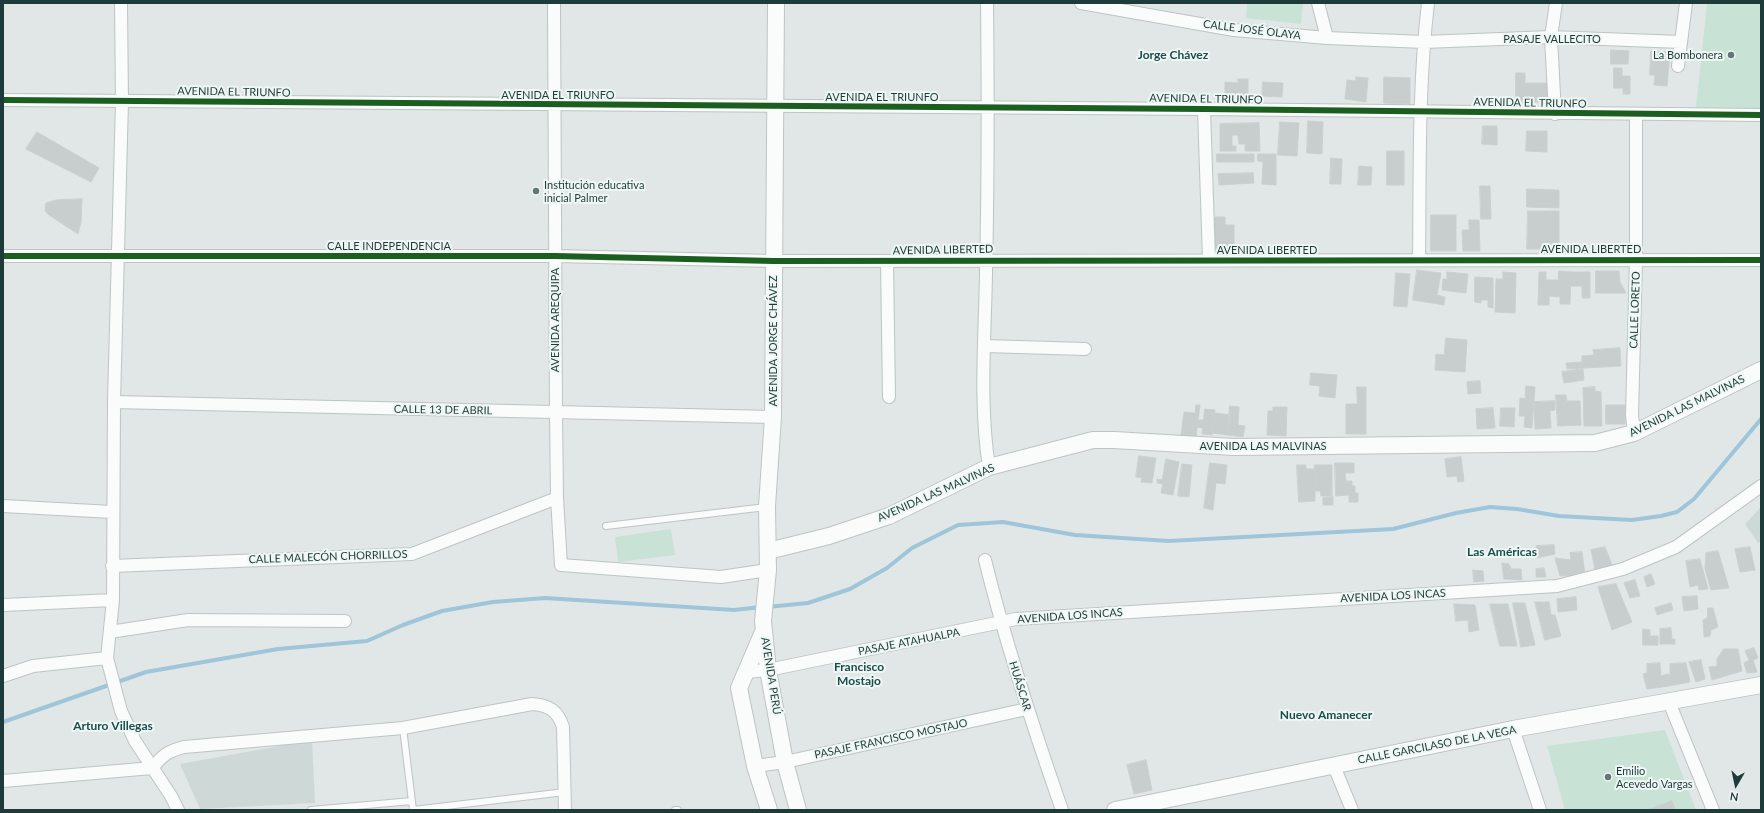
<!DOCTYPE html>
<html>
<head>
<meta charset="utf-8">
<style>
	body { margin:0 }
	#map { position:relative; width:1764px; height:813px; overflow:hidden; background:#e1e7e6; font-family:Lato,sans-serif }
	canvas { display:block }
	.frame { position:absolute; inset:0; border:4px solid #1e3b39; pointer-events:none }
	.north { position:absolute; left:1716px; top:765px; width:40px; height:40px; -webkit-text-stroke:3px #eef7f4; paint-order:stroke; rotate:189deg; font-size:11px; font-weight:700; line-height:16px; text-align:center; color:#1e3b39 }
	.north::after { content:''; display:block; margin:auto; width:14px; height:18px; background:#1e3b39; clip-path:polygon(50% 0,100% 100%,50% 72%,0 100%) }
</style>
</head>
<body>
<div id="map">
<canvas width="1764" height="813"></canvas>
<div class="frame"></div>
<div class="north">N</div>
</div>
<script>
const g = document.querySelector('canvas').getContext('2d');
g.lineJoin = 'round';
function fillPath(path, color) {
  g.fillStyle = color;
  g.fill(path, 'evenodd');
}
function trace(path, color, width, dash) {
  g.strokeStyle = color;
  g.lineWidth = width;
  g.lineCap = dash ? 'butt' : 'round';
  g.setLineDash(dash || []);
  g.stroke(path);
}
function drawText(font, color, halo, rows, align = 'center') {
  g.font = font + ' Lato,sans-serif';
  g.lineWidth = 4;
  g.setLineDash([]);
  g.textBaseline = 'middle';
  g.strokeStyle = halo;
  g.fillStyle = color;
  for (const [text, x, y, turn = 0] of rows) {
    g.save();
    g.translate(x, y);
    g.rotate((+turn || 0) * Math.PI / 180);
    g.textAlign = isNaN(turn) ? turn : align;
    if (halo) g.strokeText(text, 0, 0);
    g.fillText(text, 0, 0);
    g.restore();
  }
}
fillPath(new Path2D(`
	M1761,507V541L1758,543L1745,524Z
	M312,740L315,803L200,809L180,764Z`), '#ced9d7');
fillPath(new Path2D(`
	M1247,3H1303L1301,24L1246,18Z
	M1707,3H1761V108H1696Z
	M671,529L675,555L618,562L615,537Z
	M1665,730L1696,810H1565L1547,746Z`), '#c9e2d6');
trace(new Path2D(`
	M767,607L808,603L850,589L887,568L912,548L958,525L1003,522L1075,535L1169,541L1393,529L1456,513L1490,507L1517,509L1559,516L1632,520L1661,516L1677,512L1694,499L1761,419
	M3,722L146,672L278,649L367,641L403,625L442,611L493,602L545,598L734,610L761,607`), '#9ec5d9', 4);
const building = new Path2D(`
	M1611,50L1629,51L1628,64H1611Z
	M1651,51L1670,52L1667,86L1654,85L1655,75H1650Z
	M1614,68H1622V76H1630V94H1623V88H1614Z
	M1516,73H1525V83H1549V102H1516Z
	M1356,77L1368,78L1366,102L1345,99L1347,80L1356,81Z
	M1384,77L1410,78V104L1384,103Z
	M1238,79H1248V97H1225V82L1238,83Z
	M1263,82L1283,83L1282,97L1262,96Z
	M1308,121L1323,122L1322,154L1307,153Z
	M1280,122L1299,123L1297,156L1278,155Z
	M1259,123L1260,151H1245V144H1239L1238,135H1232V146H1236V151H1220V124Z
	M1483,126H1497V145L1482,144Z
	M1527,131H1547V152L1526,151Z
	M37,132L99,168L91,182L26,149Z
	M1387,151H1404V185H1387Z
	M1217,154H1254V162H1217Z
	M1258,154H1276V185L1262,184L1263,162L1258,161Z
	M1331,158L1342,159L1341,184H1330Z
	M1359,166L1372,167L1371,185H1358Z
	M1253,173L1254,183L1219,185L1218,174Z
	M1480,186H1490L1491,219H1481Z
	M1527,189L1559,190V208L1527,207Z
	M82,199L81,222L78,234L49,215L45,211L46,203L56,200Z
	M1528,211H1559V249H1527Z
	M1431,215H1456V251H1431Z
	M1215,217H1225V225H1234V249H1215Z
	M1469,220H1479L1480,251H1463L1462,230H1469Z
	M1417,270L1441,273L1437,295L1445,297L1444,305L1413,300Z
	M1559,271L1571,272L1570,304H1560V297L1549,296V305H1538L1539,272H1546V280H1558Z
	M1596,271H1619L1620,282L1626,293H1596Z
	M1447,272L1468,274L1466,293L1442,290L1443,279H1447Z
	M1503,272L1516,273L1515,313L1495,312L1496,279H1503Z
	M1571,272H1590V298H1582V286H1571Z
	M1396,273L1410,274L1407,307L1394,306Z
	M1475,277L1493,278V308L1488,307V300H1481V303L1475,302Z
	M1446,338L1467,340L1465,372L1435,370L1436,354L1444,355Z
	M1620,348L1621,366L1567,369L1566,363L1582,362V356L1594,355L1593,350Z
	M1583,369L1584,380L1564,383L1562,372Z
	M1311,373L1337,375L1335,398L1319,396L1320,386L1310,385Z
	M1480,381L1481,393L1468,394L1467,382Z
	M1526,386L1535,387L1532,428L1524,427L1525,416H1519L1520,398L1525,399Z
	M1357,387H1366V434H1346V404H1357Z
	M1595,387V391L1601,392L1602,426H1584L1583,388Z
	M1556,395H1566L1567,401H1580L1581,425L1558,426Z
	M1555,401V410L1550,411L1551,428L1535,429L1534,402Z
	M1196,405H1200L1196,437L1181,435L1184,412L1195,413Z
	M1606,405H1625V424H1606Z
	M1230,406L1239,407L1238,425L1245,426L1243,437L1227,435Z
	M1273,407H1287L1286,436L1267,435L1268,411H1273Z
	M1493,408L1495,428L1477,429L1476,409Z
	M1501,408H1515L1514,427L1500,426Z
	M1205,409L1215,410L1212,435L1202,434L1203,428L1197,427L1198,420H1203Z
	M1215,413L1230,415L1227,435L1212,433Z
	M1139,456L1156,458L1152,483L1141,482L1142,478L1136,477Z
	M1461,457L1464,481L1458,482L1457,476L1447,477L1445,459Z
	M1166,459L1179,462L1173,495L1161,493L1163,484L1157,483V479L1162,480Z
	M1210,463L1227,465L1225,484L1216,483L1213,510L1204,508Z
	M1335,463H1354V473H1345L1346,481H1352V486H1355V493H1358V502H1349V495L1336,496Z
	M1182,464L1192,465L1189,497L1178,496Z
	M1297,465H1306V469H1315V501L1299,502Z
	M1315,465H1332V496H1321L1320,491H1315Z
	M1333,497V505H1323V498Z
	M1554,545L1555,554L1537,558L1536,546Z
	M1605,547L1613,567L1595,570L1591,550Z
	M1750,547L1755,570L1740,572L1735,549Z
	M1718,551L1729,588L1711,590L1705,569L1706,553Z
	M1582,552L1585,575L1560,576L1555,558L1571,560L1570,553Z
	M1700,559L1708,589L1699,590L1698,585L1690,587L1686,561Z
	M1502,563L1509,564L1511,569H1521L1522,580L1504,579Z
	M1544,568L1546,577H1536V569Z
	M1473,570L1483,571L1484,581L1474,582Z
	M1651,574L1655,584L1647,587L1644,577Z
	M1635,580L1640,596L1630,598L1624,583Z
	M1616,584L1632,622L1612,630L1598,587Z
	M1697,596L1698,609L1684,611L1682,597Z
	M1576,597L1577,610L1558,612L1557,599Z
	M1535,602H1549L1551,615H1555L1561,636L1545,640Z
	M1513,603H1525L1535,645L1521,647Z
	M1671,603L1673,610L1657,615L1655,608Z
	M1454,604L1475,605L1479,630L1469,632L1468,620L1456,621Z
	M1490,604H1508L1517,646H1500Z
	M1708,608H1713L1718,627L1711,630L1710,636L1704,637L1703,620L1707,618Z
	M1671,628L1672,639H1675V644H1660V629Z
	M1643,629L1650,630V636H1658V645H1643Z
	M1754,648L1758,658L1753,660L1757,672L1747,673L1744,663L1749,660L1745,651Z
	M1724,649H1738L1742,671L1712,680L1709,667L1717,666V659Z
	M1701,660L1705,679L1696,682L1689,662Z
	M1660,663L1661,676L1667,674L1669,686L1647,689L1643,674L1647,673V664Z
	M1686,663L1690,682L1669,686L1667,674L1670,675V664Z
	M1146,760L1152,790L1134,794L1127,765Z
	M1672,801L1675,810H1648Z`);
fillPath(building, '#c8cecd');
trace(building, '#cad0cf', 1);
const lane = new Path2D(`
	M606,526L766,507
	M403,728L413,810L565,792
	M311,810L412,801
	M675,810H678`);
const street = new Path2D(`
	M121,3L122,101L114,402L113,600L107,658L121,711L135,741L171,796L178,810
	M554,3L556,413L557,498L561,565L721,577L768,570
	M987,3C988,93 988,183 986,273C985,338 979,403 989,467
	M1081,3L1234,30L1327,38L1424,42L1551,37L1681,42
	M1318,3L1327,38
	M1678,66L1686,3
	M3,100L1204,109L1761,115
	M1204,109L1209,260
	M1555,114L1551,37L1556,3
	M3,256H555L774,261L1761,260
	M1419,260C1420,174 1418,88 1428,3
	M887,261L889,397
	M985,346L1085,349
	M114,402L773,417
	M1634,433L1632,415L1636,259V115
	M3,506L112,512
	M985,560C1006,645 1033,727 1062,810
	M112,566L412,554L557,498
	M3,605L113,600
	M110,632L188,620L345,621
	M746,672L768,670L1016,619L1557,586L1623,569L1676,547L1761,486
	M3,676L33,666L107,658
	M1669,702L1713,810
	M1513,729L1540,810
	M755,766L785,762L1027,709
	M1334,766L1352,810
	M3,781L152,768C163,755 168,751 184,747L403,728L532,704C549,705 558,711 563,727L565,810`);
const secondary = new Path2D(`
	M776,3L773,417L767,506L768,570L763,621L768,670L785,762L798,810
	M768,551L829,536L889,516L989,467L1093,440H1114L1234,447L1595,443L1634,433L1761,370
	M763,632L739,688L755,766L769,810
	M1115,810L1513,729L1761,685`);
trace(lane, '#bec4c3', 8);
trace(street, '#bec4c3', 14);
trace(secondary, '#bdc5c3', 18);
trace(lane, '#fafbfb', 6);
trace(street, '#fafbfb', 12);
trace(secondary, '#fafbfb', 16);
trace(new Path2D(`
	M3,100L1204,109L1761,115
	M3,256H555L774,261L1761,260`), '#1b5e20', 6);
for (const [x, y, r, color] of [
	[1731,55,4,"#627776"],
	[536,191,4,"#627776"],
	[1608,777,4,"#627776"]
]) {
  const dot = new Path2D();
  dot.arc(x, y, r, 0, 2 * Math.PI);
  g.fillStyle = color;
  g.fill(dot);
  trace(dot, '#eef7f4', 1.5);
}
drawText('11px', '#1e3b39', '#eef7f4', [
	["CALLE JOSÉ OLAYA",1252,30,7],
	["PASAJE VALLECITO",1552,39],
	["AVENIDA EL TRIUNFO",234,92,1],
	["AVENIDA EL TRIUNFO",558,95],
	["AVENIDA EL TRIUNFO",882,97],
	["AVENIDA EL TRIUNFO",1206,99,1],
	["AVENIDA EL TRIUNFO",1530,103,1],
	["CALLE INDEPENDENCIA",389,246],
	["AVENIDA LIBERTED",1591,249],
	["AVENIDA LIBERTED",943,250,-1],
	["AVENIDA LIBERTED",1267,250],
	["CALLE LORETO",1635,310,-88],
	["AVENIDA AREQUIPA",555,320,-90],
	["AVENIDA JORGE CHÁVEZ",773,341,-90],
	["AVENIDA LAS MALVINAS",1687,406,-26],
	["CALLE 13 DE ABRIL",443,410,1],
	["AVENIDA LAS MALVINAS",1263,446],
	["AVENIDA LAS MALVINAS",936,493,-24],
	["CALLE MALECÓN CHORRILLOS",328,557,-2],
	["AVENIDA LOS INCAS",1393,596,-3],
	["AVENIDA LOS INCAS",1070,616,-4],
	["PASAJE ATAHUALPA",909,642,-11],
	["AVENIDA PERÚ",771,676,81],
	["HUÁSCAR",1020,686,73],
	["PASAJE FRANCISCO MOSTAJO",891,739,-12],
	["CALLE GARCILASO DE LA VEGA",1437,745,-11]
]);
drawText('11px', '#1e3b39', '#eef7f4', [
	["La Bombonera",1723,55,"right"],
	["Institución educativa",544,185],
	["inicial Palmer",544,198],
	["Emilio",1616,771],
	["Acevedo Vargas",1616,784]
], 'left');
drawText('bold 12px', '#1a4d4b', '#eef7f4', [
	["Jorge Chávez",1173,55],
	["Las Américas",1502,552],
	["Francisco",859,667],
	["Mostajo",859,681],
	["Nuevo Amanecer",1326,715],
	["Arturo Villegas",113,726]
]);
</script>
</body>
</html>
